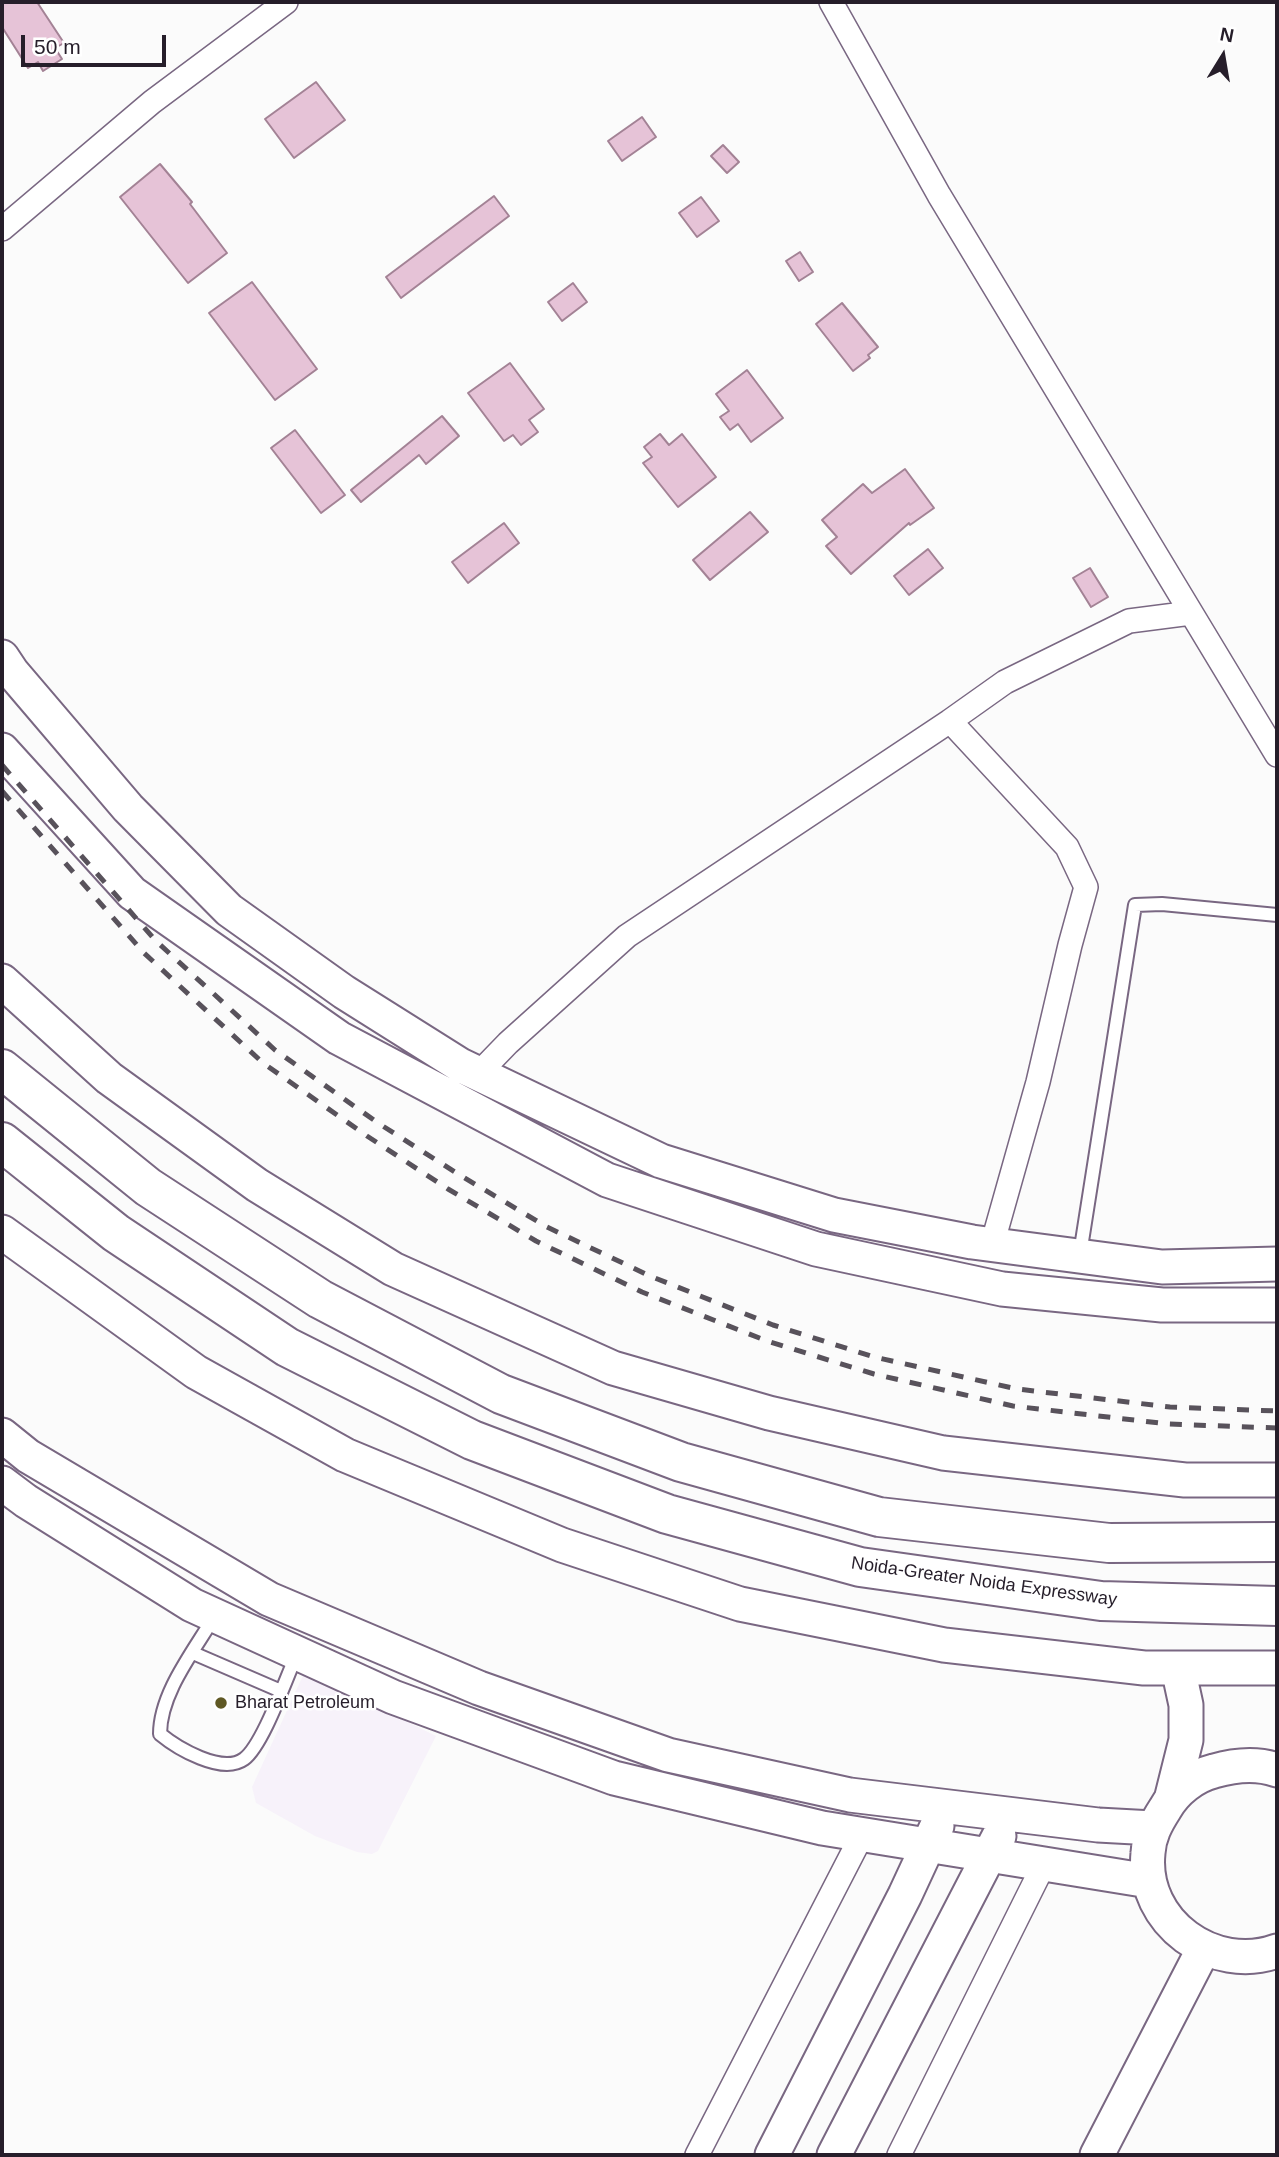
<!DOCTYPE html>
<html>
<head>
<meta charset="utf-8">
<style>
	body { margin:0 }
	#map { position:relative; width:1279px; height:2157px; overflow:hidden; background:#fbfbfb; font-family:Arial,sans-serif }
	canvas { display:block }
	.frame { position:absolute; inset:0; border:4px solid #261e2a; pointer-events:none }
	.north { position:absolute; left:1188px; top:21px; width:70px; height:70px; -webkit-text-stroke:5px #fff; paint-order:stroke; rotate:11deg; font-size:19px; font-weight:700; line-height:28px; text-align:center; color:#261e2a }
	.north::after { content:''; display:block; margin:auto; width:24px; height:32px; background:#261e2a; clip-path:polygon(50% 0,100% 100%,50% 72%,0 100%) }
	.scale { position:absolute; left:21px; top:35px; width:145px; height:32px; box-sizing:border-box; border:4px solid #261e2a; border-top:0; padding-left:9px; font-size:21px; line-height:24px; white-space:nowrap; color:#261e2a; -webkit-text-stroke:5px #fff; paint-order:stroke }
</style>
</head>
<body>
<div id="map">
<canvas width="1279" height="2157"></canvas>
<div class="frame"></div>
<div class="north">N</div>
<div class="scale">50 m</div>
</div>
<script>
const g = document.querySelector('canvas').getContext('2d');
g.lineJoin = 'round';
function fillPath(path, color) {
  g.fillStyle = color;
  g.fill(path, 'evenodd');
}
function trace(path, color, width, dash) {
  g.strokeStyle = color;
  g.lineWidth = width;
  g.lineCap = dash ? 'butt' : 'round';
  g.setLineDash(dash || []);
  g.stroke(path);
}
function drawText(font, color, halo, rows, align = 'center') {
  g.font = font + ' Arial,sans-serif';
  g.lineWidth = 5;
  g.setLineDash([]);
  g.textBaseline = 'middle';
  g.strokeStyle = halo;
  g.fillStyle = color;
  for (const [text, x, y, turn = 0] of rows) {
    g.save();
    g.translate(x, y);
    g.rotate((+turn || 0) * Math.PI / 180);
    g.textAlign = isNaN(turn) ? turn : align;
    if (halo) g.strokeText(text, 0, 0);
    g.fillText(text, 0, 0);
    g.restore();
  }
}
fillPath(new Path2D(`
	M305,1671L436,1736L378,1851L372,1854L357,1852L315,1836L256,1803L252,1787Z`), '#f7f2fa');
const building = new Path2D(`
	M2,2H37L64,43L55,48L62,59L43,71L38,62L28,68L2,27Z
	M316,82L345,120L294,158L265,119Z
	M642,117L656,137L622,161L608,141Z
	M723,145L739,162L727,173L711,156Z
	M160,164L192,202L190,204L227,253L188,283L120,197Z
	M494,196L509,216L401,298L386,277Z
	M701,197L719,221L697,237L679,213Z
	M800,252L813,272L799,281L786,261Z
	M252,282L317,369L275,400L209,313Z
	M573,283L587,302L562,321L548,302Z
	M842,303L878,347L868,355L870,358L853,371L816,324Z
	M510,363L544,409L529,420L538,432L521,445L513,435L504,441L468,393Z
	M747,370L783,418L751,442L738,424L730,430L720,417L729,411L716,394Z
	M442,416L459,436L426,464L419,455L361,502L351,490Z
	M295,430L345,495L321,513L271,448Z
	M660,434L669,445L682,434L716,477L678,507L643,463L652,457L644,447Z
	M905,469L934,508L910,525L909,523L851,574L826,546L837,537L822,520L863,484L872,493Z
	M750,512L768,532L710,580L693,560Z
	M504,523L519,543L468,583L452,562Z
	M928,549L943,568L909,595L894,576Z
	M1090,568L1108,597L1091,607L1073,578Z`);
fillPath(building, '#e6c3d7');
trace(building, '#a38295', 2);
const lane = new Path2D(`
	M1080,1254L1135,905L1162,904L1277,915
	M214,1617C194,1651 160,1693 160,1734C177,1748 222,1775 244,1759C263,1745 286,1678 297,1654
	M193,1653L281,1691`);
const street = new Path2D(`
	M831,2L939,195L1277,755
	M2,229L152,102L286,2
	M950,721L1005,682L1129,621L1191,613
	M478,1074L508,1043L627,936L950,721L1067,847L1086,887L1070,945L1038,1082L992,1245
	M697,2155L862,1835
	M899,2155L1044,1864`);
const secondary = new Path2D(`
	M2,657L12,672L128,808L229,910L344,992L460,1065L661,1161L834,1215L972,1242L1162,1267L1277,1264
	M2,750L132,893L339,1038L607,1180L816,1249L1002,1289L1162,1305H1277
	M2,981L109,1078L257,1185L393,1269L613,1368L769,1413L943,1453L1185,1480H1277
	M2,1232L196,1372L345,1455L562,1545L740,1604L944,1645L1144,1668H1277
	M2,1435L28,1456L269,1599L479,1688L668,1755L850,1795L1098,1825L1153,1828
	M2,1483L26,1501L192,1605L393,1697L614,1778L822,1828L1149,1881
	M1277,1770C1257,1763 1235,1765 1214,1771C1194,1776 1175,1791 1165,1809C1156,1823 1149,1836 1148,1853C1141,1923 1214,1974 1277,1951
	M1172,1796L1186,1740V1705L1178,1668
	M772,2155L905,1895L937,1826
	M834,2155L999,1836
	M1097,2155L1204,1948`);
const highway = new Path2D(`
	M2,1069L148,1187L320,1299L501,1394L681,1462L879,1517L1109,1543L1277,1542
	M2,1142L116,1233L287,1347L472,1440L667,1514L860,1567L1101,1601L1277,1606`);
trace(lane, '#796782', 16);
trace(street, '#796782', 26);
trace(secondary, '#796782', 37);
trace(highway, '#796782', 42);
trace(lane, '#fff', 12);
trace(street, '#fff', 23);
trace(secondary, '#fff', 33);
trace(highway, '#fff', 38);
trace(new Path2D(`
	M2,765L156,941L275,1050L378,1123L458,1174L547,1227L650,1276L773,1325L874,1357L1017,1389L1170,1407L1277,1411
	M2,791L144,953L263,1063L367,1136L448,1189L536,1241L642,1292L767,1341L874,1374L1013,1406L1168,1424L1277,1428`), '#58525b', 5, [12, 12]);
for (const [x, y, r, color] of [
	[221,1703,7,"#5f5824"]
]) {
  const dot = new Path2D();
  dot.arc(x, y, r, 0, 2 * Math.PI);
  g.fillStyle = color;
  g.fill(dot);
  trace(dot, '#fff', 2.5);
}
drawText('18px', '#261e2a', '#fff', [
	["Noida-Greater Noida Expressway",984,1582,8]
]);
drawText('18px', '#261e2a', '#fff', [
	["Bharat Petroleum",235,1703]
], 'left');
</script>
</body>
</html>
